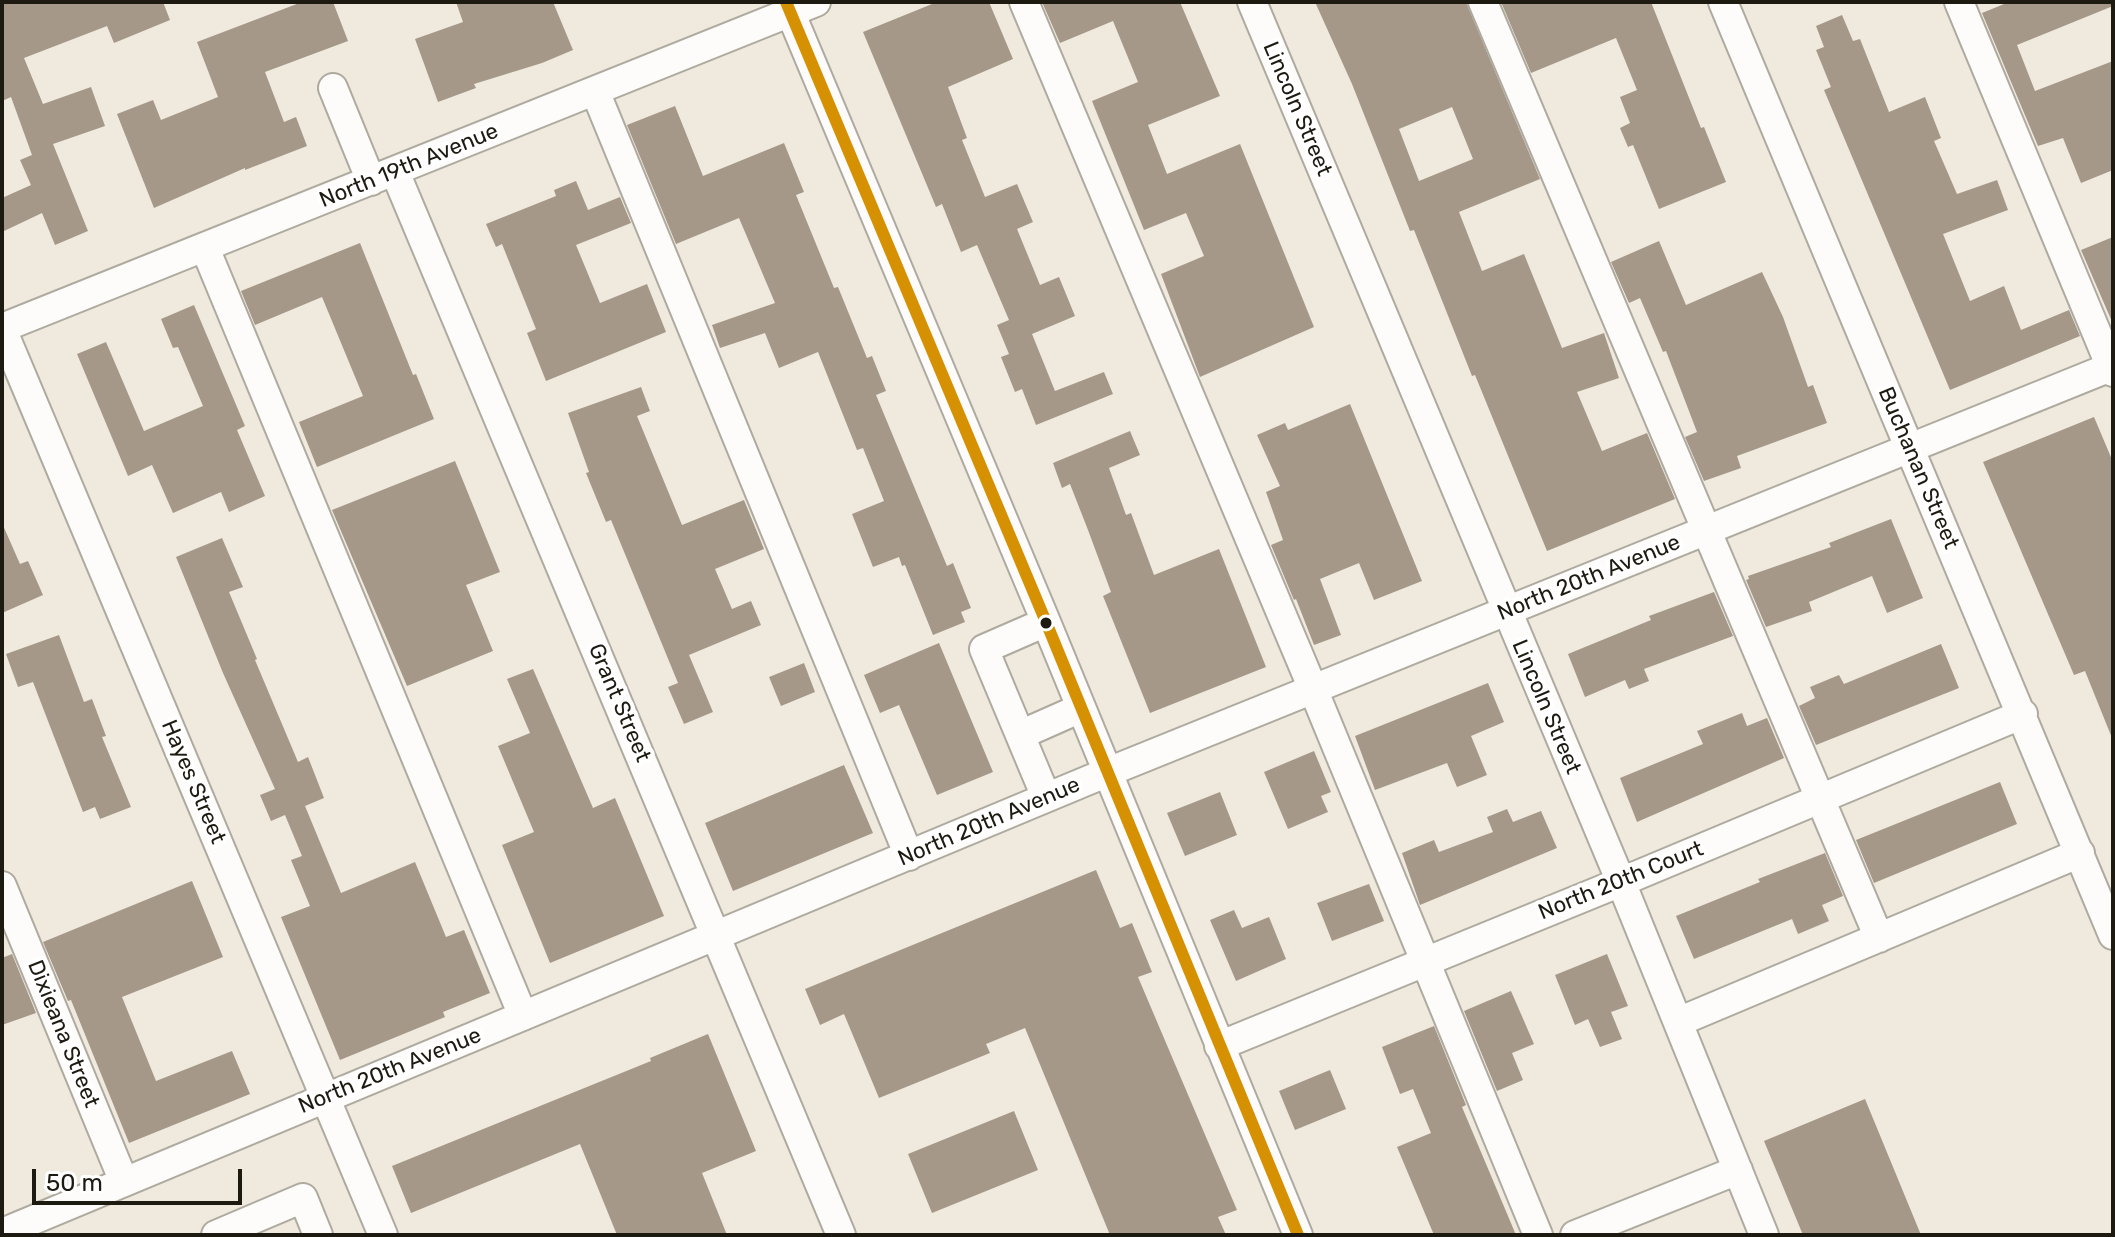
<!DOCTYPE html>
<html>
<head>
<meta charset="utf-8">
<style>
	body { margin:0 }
	#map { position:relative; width:2115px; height:1237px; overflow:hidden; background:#efeadd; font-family:Rubik,sans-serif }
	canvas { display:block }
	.frame { position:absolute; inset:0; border:4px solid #1d1a12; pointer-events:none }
	.scale { position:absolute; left:32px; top:1169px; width:210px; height:36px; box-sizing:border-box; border:4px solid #1d1a12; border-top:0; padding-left:10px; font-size:24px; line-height:28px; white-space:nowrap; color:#1d1a12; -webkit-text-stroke:6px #fff; paint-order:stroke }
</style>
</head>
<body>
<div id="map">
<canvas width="2115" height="1237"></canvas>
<div class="frame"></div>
<div class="scale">50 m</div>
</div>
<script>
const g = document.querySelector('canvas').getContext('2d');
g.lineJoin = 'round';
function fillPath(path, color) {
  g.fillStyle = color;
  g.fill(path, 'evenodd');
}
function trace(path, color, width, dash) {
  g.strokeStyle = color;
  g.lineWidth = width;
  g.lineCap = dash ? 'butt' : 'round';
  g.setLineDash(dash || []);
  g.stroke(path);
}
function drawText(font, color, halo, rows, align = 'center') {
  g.font = font + ' Rubik,sans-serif';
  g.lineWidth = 8;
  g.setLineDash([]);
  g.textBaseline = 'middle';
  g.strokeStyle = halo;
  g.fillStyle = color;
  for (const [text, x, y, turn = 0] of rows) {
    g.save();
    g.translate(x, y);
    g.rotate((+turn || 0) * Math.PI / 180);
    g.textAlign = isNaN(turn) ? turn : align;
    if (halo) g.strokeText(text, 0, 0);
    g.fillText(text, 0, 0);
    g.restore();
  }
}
fillPath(new Path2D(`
	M2,2H163L170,20L114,43L107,26L24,58L43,104L91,87L105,126L53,144L88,231L55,245L42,213L2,232V198L31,185L20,160L32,155L11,97L2,101Z
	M302,2H333L348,41L265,72L284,122L296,117L307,146L245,170V168L154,208L117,114L153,100L161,120L218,97L197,42Z
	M456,2H553L573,50L542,63L474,84L476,88L438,102L415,39L463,22Z
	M937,2H989L1013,59L948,87L967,138L962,140L985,197L1017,184L1033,222L1017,229L1040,285L1059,277L1075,316L1032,334L1055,391L1104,372L1113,394L1036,425L1022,389L1015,392L1001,357L1009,354L997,325L1009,320L977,245L961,252L942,204L936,207L863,32Z
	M1042,2H1180L1220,96L1148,125L1167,174L1240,144L1314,327L1200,377L1161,274L1204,256L1186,213L1144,230L1092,101L1138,82L1113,21L1060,43Z
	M1315,2H1466L1540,179L1459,212L1482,271L1524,254L1562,348L1604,333L1619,378L1577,392L1602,451L1647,433L1675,499L1547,551L1475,375L1472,376L1414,230L1410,231L1352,84ZM1452,107L1473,159L1419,181L1399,129Z
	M1501,2H1651L1701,128L1704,127L1726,182L1659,209L1633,145L1628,147L1620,128L1630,123L1620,97L1637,90L1616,38L1531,73Z
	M2009,2H2113V6L2017,45L2035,91L2113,61V170L2081,183L2063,138L2038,146L1982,13Z
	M1842,15L1853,41L1860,39L1889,112L1925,97L1941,138L1934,141L1957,194L1997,180L2008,210L1943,234L1970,301L2004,286L2021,330L2069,310L2080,336L1950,390L1824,90L1831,87L1816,50L1824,47L1816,26Z
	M675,106L703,176L784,143L804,192L796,195L834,288L838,287L867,358L872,356L886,391L876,395L947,566L953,563L971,608L961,612L965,622L933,635L905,565L902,566L899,557L873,567L852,514L884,501L863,448L857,450L818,352L779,368L765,333L720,348L712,325L775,303L739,218L676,244L627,125Z
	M576,181L588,210L620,197L631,223L576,245L600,303L647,284L666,332L546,381L527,333L536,329L502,244L496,247L486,224L556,196L554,190Z
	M2113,237V324L2081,250Z
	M1659,241L1686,305L1762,272L1783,317L1808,387L1813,385L1827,423L1737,456L1741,468L1704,481L1685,437L1697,432L1666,351L1663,352L1640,298L1629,303L1611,262Z
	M360,243L413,375L416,374L434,419L317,467L299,422L363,396L322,297L255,325L241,291Z
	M194,305L245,426L237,430L265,496L229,512L221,492L173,513L152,465L128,476L77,354L106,342L144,431L203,406L178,347L173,348L161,319Z
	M641,387L650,411L637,416L682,525L744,500L764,549L715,569L732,609L751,601L761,625L689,655L713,712L684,724L668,687L678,683L611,520L606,522L586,473L589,472L568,413Z
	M1350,404L1422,581L1374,600L1359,563L1320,579L1341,635L1314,645L1296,599L1294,600L1271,545L1283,540L1266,492L1280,486L1257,435L1285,423L1288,430Z
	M2094,417L2113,462L2112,738L2085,671L2074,675L1983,462Z
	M1130,431L1140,455L1109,468L1126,515L1131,513L1154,575L1219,549L1266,667L1150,713L1103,596L1111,592L1088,530L1070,484L1062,488L1053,463Z
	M455,461L500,572L466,585L493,651L407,686L332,510Z
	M1891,519L1923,598L1887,613L1872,576L1809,602L1812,611L1766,627L1746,580L1749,579L1748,576L1831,547L1829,543Z
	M2,523L20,564L28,561L43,595L2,613Z
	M222,538L243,587L229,592L257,659L255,660L298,762L308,757L324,798L305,806L341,893L415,862L446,937L464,930L490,993L443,1012L445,1017L340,1060L281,917L310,906L291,860L302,856L285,815L271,821L260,795L275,789L223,673L176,557Z
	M1714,592L1733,636L1644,669L1649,681L1629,689L1625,680L1585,697L1568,654L1651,620L1649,616Z
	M59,635L84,702L92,699L106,736L102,737L131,807L100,819L95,807L83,812L33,682L18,687L6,654Z
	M939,643L993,772L937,795L899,705L880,713L864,675Z
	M1941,644L1959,688L1816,745L1799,706L1815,698L1810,687L1839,675L1844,684Z
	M804,663L815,692L781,706L769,677Z
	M533,669L593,808L615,798L664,916L550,963L502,845L534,832L498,746L530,733L507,679Z
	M1488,683L1504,722L1471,736L1487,775L1457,787L1447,763L1375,790L1355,736Z
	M1742,713L1747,726L1767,718L1784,758L1637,822L1620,778L1703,744L1697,731Z
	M1314,751L1331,792L1321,796L1328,812L1288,829L1264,772Z
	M844,765L873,833L733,891L705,823Z
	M2000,782L2017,824L1874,883L1856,840Z
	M1220,792L1237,835L1185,856L1167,813Z
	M1507,809L1513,822L1541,811L1557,848L1420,905L1402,853L1434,840L1439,852L1493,832L1487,817Z
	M1825,853L1843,896L1822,905L1829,921L1798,934L1792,919L1694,959L1676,916L1760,882L1758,879Z
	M1096,870L1120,928L1132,923L1152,972L1138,977L1237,1210L1218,1217L1226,1235H1110L1025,1028L986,1044L990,1053L879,1098L844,1014L820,1025L805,989Z
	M192,881L223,957L122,997L156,1081L232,1051L250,1094L129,1143L71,1000L68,1001L43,942Z
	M1369,884L1384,921L1332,941L1317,903Z
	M1234,910L1242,928L1269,917L1286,959L1236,981L1210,920Z
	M12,954L36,1013L2,1025V958Z
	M1607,954L1628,1006L1611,1012L1622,1039L1600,1047L1588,1019L1575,1025L1555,975Z
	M1511,991L1534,1044L1512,1053L1523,1080L1497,1091L1464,1011Z
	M1434,1026L1466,1105L1462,1107L1516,1235H1434L1397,1147L1431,1133L1413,1089L1400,1094L1382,1047Z
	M708,1034L756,1151L702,1173L727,1235H617L580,1144L411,1213L392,1166L651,1061L650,1058Z
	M1330,1070L1346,1109L1295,1130L1279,1091Z
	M1865,1099L1921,1235H1803L1764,1141Z
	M1014,1111L1038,1170L932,1213L908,1154Z`), '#a59889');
const minor = new Path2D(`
	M786,2L1046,622L1298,1235
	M1024,2L1313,689L1538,1235
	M1252,2L1621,882L1764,1235
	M1483,2L1879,938
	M1723,2L2113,935
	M1959,2L2113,372
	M333,88L371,181
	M595,91L909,856
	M395,172L841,1235
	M205,248L523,1016
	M2,328L816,2
	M2,329L383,1235
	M1020,735L1081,708
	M1046,797L984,649L1046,622
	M2,886L124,1182
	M1678,1022L2080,853
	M1219,1046L1621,882L2023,714
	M2,1233L1108,772L2113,366
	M216,1235L303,1198L318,1235
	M1575,1235L1738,1170`);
trace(minor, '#aeaa9f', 32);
trace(minor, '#fdfcfa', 28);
trace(new Path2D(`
	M786,2L1046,622L1298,1235`), '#d69103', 12);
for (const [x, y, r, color] of [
	[1046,623,7,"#1d1a12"]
]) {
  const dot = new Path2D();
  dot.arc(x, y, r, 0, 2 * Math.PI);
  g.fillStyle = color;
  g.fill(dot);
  trace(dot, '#fff', 3);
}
drawText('22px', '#1d1a12', '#fff', [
	["Lincoln Street",1297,109,67],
	["North 19th Avenue",409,166,-22],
	["Buchanan Street",1918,468,67],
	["North 20th Avenue",1589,578,-22],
	["Grant Street",619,703,67],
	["Lincoln Street",1546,707,67],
	["Hayes Street",193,782,67],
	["North 20th Avenue",989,822,-23],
	["North 20th Court",1621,881,-22],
	["Dixieana Street",63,1034,68],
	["North 20th Avenue",390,1071,-22]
]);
</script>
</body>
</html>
